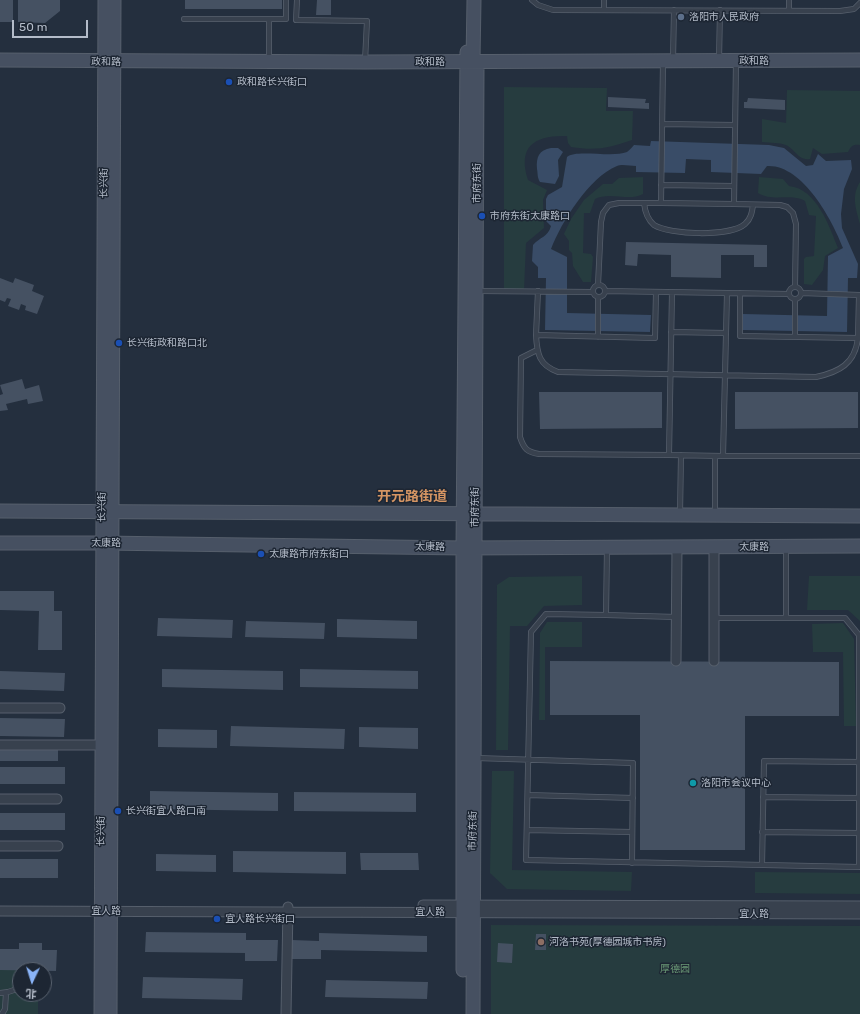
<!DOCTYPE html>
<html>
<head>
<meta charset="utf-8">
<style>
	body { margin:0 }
	#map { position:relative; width:860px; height:1014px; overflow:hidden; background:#242f3e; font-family:Rubik,"Noto Sans SC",sans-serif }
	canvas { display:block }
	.north { position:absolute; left:12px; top:962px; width:40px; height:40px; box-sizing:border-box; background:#1d2633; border:1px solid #59626f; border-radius:50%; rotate:184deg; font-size:11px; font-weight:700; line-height:16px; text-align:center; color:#b4bcc9 }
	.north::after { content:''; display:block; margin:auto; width:14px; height:18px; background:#8ab4f8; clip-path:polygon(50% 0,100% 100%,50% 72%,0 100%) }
	.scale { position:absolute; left:12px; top:20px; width:76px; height:18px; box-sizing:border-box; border:2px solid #b4bcc9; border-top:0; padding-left:5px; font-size:12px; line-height:14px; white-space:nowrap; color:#b4bcc9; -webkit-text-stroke:3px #1d2633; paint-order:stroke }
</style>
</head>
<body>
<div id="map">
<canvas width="860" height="1014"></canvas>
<div class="north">北</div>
<div class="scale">50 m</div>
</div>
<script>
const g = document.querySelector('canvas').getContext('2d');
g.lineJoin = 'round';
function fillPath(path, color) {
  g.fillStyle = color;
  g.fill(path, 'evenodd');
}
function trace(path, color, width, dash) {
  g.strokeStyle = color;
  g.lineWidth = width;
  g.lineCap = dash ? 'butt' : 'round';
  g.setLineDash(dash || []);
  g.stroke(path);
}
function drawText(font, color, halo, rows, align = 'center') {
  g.font = font + ' Rubik,"Noto Sans SC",sans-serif';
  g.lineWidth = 3;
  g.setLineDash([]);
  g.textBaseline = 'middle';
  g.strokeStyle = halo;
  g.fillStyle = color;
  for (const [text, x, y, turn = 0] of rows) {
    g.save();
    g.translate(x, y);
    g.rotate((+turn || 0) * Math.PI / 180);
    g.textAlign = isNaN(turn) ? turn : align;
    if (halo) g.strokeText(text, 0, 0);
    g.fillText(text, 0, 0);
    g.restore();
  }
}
fillPath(new Path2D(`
	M504,87L607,88L606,111H633L632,140C608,148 597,151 571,147L568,143L567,136C535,135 517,146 528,180L547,190L543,200L544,228L526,243L524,291H504Z
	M787,90L860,91V145C853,144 851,146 848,152L822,154L813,148L810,159C799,161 796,151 788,146C780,142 770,143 762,142V119L786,123Z
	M643,177V194C628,202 610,191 595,199L590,213H584L583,253L591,254L593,257L591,282H583L573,266L572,253L569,250V241L564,234L571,219L584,200L603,184H612L619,178Z
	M759,177L783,179L789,186C817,189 829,226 838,248L825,256L823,270L812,285L804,284V259L806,257L814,256L816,216L809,215L805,201C791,193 772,202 758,193Z
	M860,182V224C856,209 851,196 860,182Z
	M582,576V605L544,606L527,626H510L508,750H496L497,585L509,577Z
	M809,576H860V621L848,610H807Z
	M547,622H582V647H545V720H539L540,633Z
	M843,623L854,639L856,726H844L843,652H813L812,624Z
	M492,771H514L512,870L632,872L631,891L507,889L490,873Z
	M755,872L860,873V894L755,893Z
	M491,925L860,926V1014H491Z
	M0,969L20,970V994H38V1014H0Z`), '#263c3f');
fillPath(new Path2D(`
	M651,141L769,145L784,148L806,166L813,165L818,154L826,161L851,160L852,169L844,189L841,214L842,228L858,264L857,278H848L847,332L743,330V314L827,316L828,256L843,248C832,219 802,164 767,166L761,174L711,172V160L686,159L685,173L636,172V166C630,166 622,164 617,166C589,177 561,223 551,249L567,257V313L651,315L650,332L545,330L546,278H538V267L532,261L533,245C540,237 548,237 551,226L546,221V199L548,195L562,187L567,157C576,149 612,158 627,152C630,150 632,147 634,145L650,146Z
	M551,148H558L563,152L558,160L559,176L555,184L540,182C537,177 538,174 537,169C536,157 539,150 551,148Z`), '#394c67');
fillPath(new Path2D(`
	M0,0H13V22H0Z
	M18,0H60V11L45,23L18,22Z
	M185,0H282V9H185Z
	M317,0H331V15H316Z
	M608,97L646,99L645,103H649V109L608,107Z
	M748,98L785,100V110L744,108V102H747Z
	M626,242L767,245V267H754V255H721V278L671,277V255L638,254L637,266L625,265Z
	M0,278L13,283L15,278L34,285L32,291L44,296L37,314L25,310L26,306L21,304L19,310L8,306L11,299L7,298L5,302L0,300Z
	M22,379L25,389L39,385L43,401L28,404L27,399L6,404L8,410L0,411V395L3,394L0,385Z
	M539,392H662V428L540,429Z
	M735,392H858V428L735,429Z
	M0,591H54V611H62V650H38L39,611L0,610Z
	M158,618L233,620L232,638L157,636Z
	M337,619L417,621V639L337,637Z
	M246,621L325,623L324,639L245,637Z
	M550,661L839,662V716H745V850H640V715H550Z
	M162,669L283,671V690L162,687Z
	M300,669L418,671V689L300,687Z
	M0,671L65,673L64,691L0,689Z
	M0,718L65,719L64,737L0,736Z
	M231,726L345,729L344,749L230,746Z
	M359,727L418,728V749L359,747Z
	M158,729L217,730V748L158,747Z
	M0,750H58V761H0Z
	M0,767H65V784H0Z
	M150,791L278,793V811L150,809Z
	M294,792L416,793V812L294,811Z
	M0,813H65V830H0Z
	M233,851L346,852V874L233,872Z
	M360,853H418L419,870H361Z
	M156,854L216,855V872L156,871Z
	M0,859H58V878H0Z
	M146,932L246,933V940H278L277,961H245V953L145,952Z
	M319,933L427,936V952L321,950V959H292V940L319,941Z
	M536,934H546V950H535Z
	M19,943H42V950H57L56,971L0,970V949H19Z
	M498,943L513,944L512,963L497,962Z
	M143,977L243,979L242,1000L142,998Z
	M326,980L428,982L427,999L325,997Z`), '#455162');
const lane = new Path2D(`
	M297,0L296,20L367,21L365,61
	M532,0L538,5L553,10L840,11L854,9L860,3
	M604,10V0
	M789,11V0
	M184,19H269V60
	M269,19H286V0
	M673,60L674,10
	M719,60L720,10
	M663,62L661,203L734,204L736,61
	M662,124L735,125
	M661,185L734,186
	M644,203C645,212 647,219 654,225C670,235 730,237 745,224C751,219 752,212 753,205
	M734,204L780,205L787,207L793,213L796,224L795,286
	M593 291a6 6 0 1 1 12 0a6 6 0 1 1-12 0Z
	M598,285L601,222L603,213L609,205L619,203H661
	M789 293a6 6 0 1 1 12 0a6 6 0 1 1-12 0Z
	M478,291L593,292
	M538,291L536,335L655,338L656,292
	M605,291L789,294
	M672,292L669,455L723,456L727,293
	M740,293V336L858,338L859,295
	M801,293L860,295
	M671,332L726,333
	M536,335C537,354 539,365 558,372L816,377C839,372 855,364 858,338
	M598,337V298
	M795,337V299
	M537,350L521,358L520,437C524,449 527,452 539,454L669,455
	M715,456V514
	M723,456H860
	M680,514L681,455
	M607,548L606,615L546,614L531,632L526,860L859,867V635L845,618H786V548
	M606,615L676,617
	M714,618H786
	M476,758L633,763L632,863
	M528,795L633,798
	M763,797L859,798
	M527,830L632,832
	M762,832L859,833
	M762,865L764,761L860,762
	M0,993L8,992L20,988
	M2,1014L5,1009L6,993`);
const street = new Path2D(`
	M676,661L677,547
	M714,661V547
	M0,708H60
	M0,745H105
	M0,799H57
	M0,846H58
	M423,905L860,906
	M0,911L860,914
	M286,1014L288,907`);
const secondary = new Path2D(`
	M0,60L365,62L860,60
	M0,511C287,510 573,517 860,516
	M0,543H102L463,548L860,546
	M463,970V548L467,52
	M101,1014L105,0
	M110,1014L114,0
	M473,1014L477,68L473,61L474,0`);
trace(lane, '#565f6c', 6);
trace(street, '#565f6c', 11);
trace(secondary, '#565f6c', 15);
trace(lane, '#38414e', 4.5);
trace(street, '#38414e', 9);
trace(secondary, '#465061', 13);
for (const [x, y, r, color] of [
	[681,17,4,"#5c6f8a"],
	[229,82,4,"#1a4fb4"],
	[482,216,4,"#1a4fb4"],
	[119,343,4,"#1a4fb4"],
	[261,554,4,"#1a4fb4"],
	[693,783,4,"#0f9aa8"],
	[118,811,4,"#1a4fb4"],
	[217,919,4,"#1a4fb4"],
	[541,942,4,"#8d6e63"]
]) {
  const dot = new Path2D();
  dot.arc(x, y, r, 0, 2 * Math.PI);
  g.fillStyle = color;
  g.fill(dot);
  trace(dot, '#1d2633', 1.5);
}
drawText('10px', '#b4bcc9', '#1d2633', [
	["洛阳市人民政府",689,17],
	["政和路长兴街口",237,82],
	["市府东街太康路口",490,216],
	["长兴街政和路口北",127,343],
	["太康路市府东街口",269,554],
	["洛阳市会议中心",701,783],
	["长兴街宜人路口南",126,811],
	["宜人路长兴街口",225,919],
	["河洛书苑(厚德园城市书房)",549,942]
], 'left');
drawText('10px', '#b4bcc9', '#1d2633', [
	["政和路",754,61],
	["政和路",106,62,1],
	["政和路",430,62],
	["长兴街",104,183,-90],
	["市府东街",477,183,-90],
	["长兴街",102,507,-90],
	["市府东街",475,507,-90],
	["太康路",106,543],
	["太康路",430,547,1],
	["太康路",754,547],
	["长兴街",101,831,-90],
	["市府东街",473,831,-89],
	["宜人路",106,911],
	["宜人路",430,912],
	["宜人路",754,914]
]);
drawText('10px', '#6b9a76', '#1d2633', [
	["厚德园",675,969]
]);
drawText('bold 14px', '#d59563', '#1d2633', [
	["开元路街道",412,497]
]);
</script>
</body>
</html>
